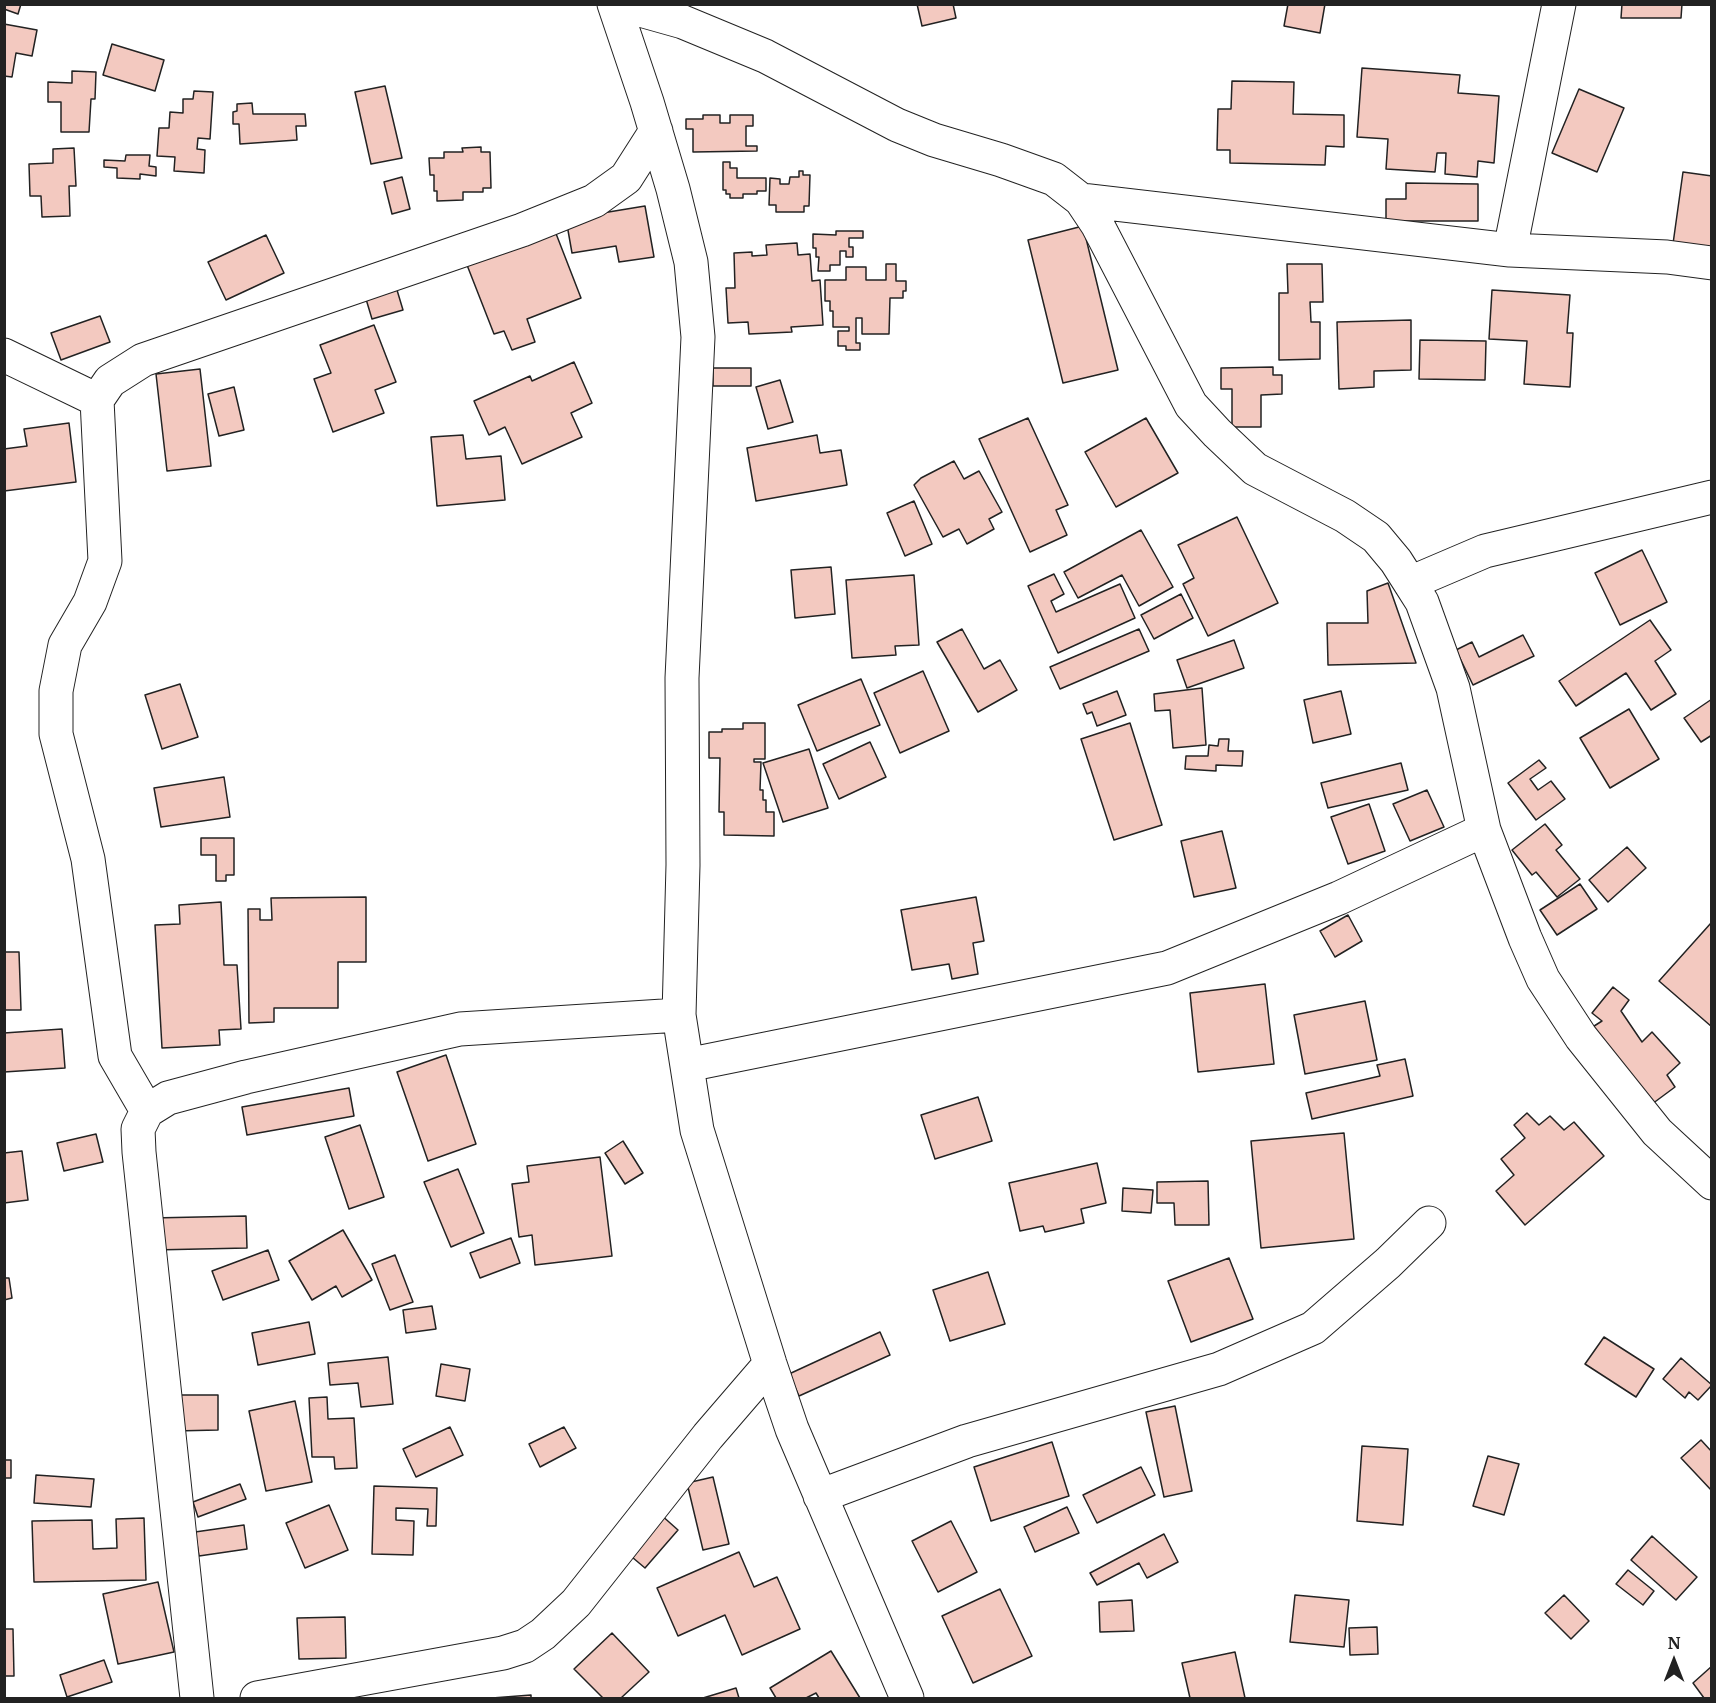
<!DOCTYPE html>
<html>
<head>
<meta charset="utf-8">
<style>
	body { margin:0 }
	#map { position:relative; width:1716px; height:1703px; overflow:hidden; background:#fff; font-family:Merriweather,serif }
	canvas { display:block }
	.frame { position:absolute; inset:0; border:6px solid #222; pointer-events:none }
	.north { position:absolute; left:1644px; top:1631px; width:60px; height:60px; -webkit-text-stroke:4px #fff; paint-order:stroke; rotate:0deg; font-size:16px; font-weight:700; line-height:24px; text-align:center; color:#222 }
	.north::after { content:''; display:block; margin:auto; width:21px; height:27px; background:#222; clip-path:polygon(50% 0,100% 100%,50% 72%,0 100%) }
</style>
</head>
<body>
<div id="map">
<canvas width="1716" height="1703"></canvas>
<div class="frame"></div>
<div class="north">N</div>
</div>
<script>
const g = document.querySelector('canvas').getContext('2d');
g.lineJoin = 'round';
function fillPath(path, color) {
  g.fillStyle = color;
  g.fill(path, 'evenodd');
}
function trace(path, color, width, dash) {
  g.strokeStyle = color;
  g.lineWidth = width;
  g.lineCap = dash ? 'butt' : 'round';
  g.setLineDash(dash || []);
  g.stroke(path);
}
const building = new Path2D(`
	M4,4H21L18,14L4,9Z
	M917,4H953L956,18L922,26Z
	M1288,4H1325L1320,33L1284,26Z
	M1622,4H1682L1681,18H1621Z
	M4,24L37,30L32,56L16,53L12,77L4,76Z
	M112,44L164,60L155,91L103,75Z
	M1362,68L1460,75L1458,93L1499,96L1494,163L1478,161L1477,177L1445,174L1446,153H1437L1435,172L1386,169L1388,139L1357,137Z
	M72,71L96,72L95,99H91L89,132H61V102H48V82L72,83Z
	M1232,81L1294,82L1293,114L1344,115V147L1326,146L1325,165L1230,163V150H1217L1218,109H1231Z
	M385,86L402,158L371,164L355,92Z
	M1579,89L1624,108L1597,172L1552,153Z
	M194,91L213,92L210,139L198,138L197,149L205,150L204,173L174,171L175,157L157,156L159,128H169L170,112L183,113V99H193Z
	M252,103L253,114H305L306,126H296L297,140L240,144L239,124H233V112L237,111V104Z
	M703,115H720V123H730V115H753V126H746V146H757V151L693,152V129H686V119H703Z
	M481,147V152H490L491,188H483V192H463V200L437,201V191H434V175H430L429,158H444V152H463L462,148Z
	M74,148L76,186H69L70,216L42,217L41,196H30L29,164L53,163V149Z
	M126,155H150L149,166L156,167V176L140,174V179L117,178V168L104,167V160L125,161Z
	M723,162H730V168H737V178H766V191H757V194H743V198H730V194H726V190H723Z
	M799,171H803V175H810L809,206H804V212H776V205H769L770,178L780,179V184H789L790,177H799Z
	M1683,172L1712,176V257L1672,251Z
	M402,177L410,209L392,214L384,182Z
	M1406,183L1478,184V221H1386V199H1406Z
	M645,206L654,257L619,262L616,246L572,253L566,219Z
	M1083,226L1118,370L1063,383L1028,240Z
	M555,231L581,298L527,319L535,342L512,350L504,331L494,334L467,265Z
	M836,231H863V238H849V247H853V257H846V251H840V265H830V271H818L819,257H816V248H813V234L836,235Z
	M266,235L284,273L226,300L208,262Z
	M797,243L798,255L810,254L812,281L820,280L823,325L791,327L792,332L749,334L748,322L728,323L726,288H735L734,253L752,252V256L767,255L766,245Z
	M886,264H896V281H906V291H903V298H890L889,334H862V318H856V343H860V350H846V346H838V331H849V327H833V311H830V301H825V280H846V267H866V280H886Z
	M1287,264H1322L1323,302H1310L1311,322H1320V359L1279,360V293H1288Z
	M397,290L403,310L372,319L366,299Z
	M1492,290L1570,295L1567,333H1573L1570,387L1524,384L1527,341L1489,339Z
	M100,316L110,342L61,360L51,333Z
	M1411,320V370L1374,371V387L1339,389L1337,322Z
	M374,325L396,382L375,390L384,413L333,432L314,379L331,373L320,345Z
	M1420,340L1486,341L1485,380L1419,379Z
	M574,362L592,403L571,413L582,437L522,464L505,427L489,435L474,401L530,376L532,381Z
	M1273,367V375H1282V394L1261,395V427H1232V389H1221V368Z
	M713,368H751V386H713Z
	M200,369L211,466L167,471L156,374Z
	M780,380L793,422L768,429L756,387Z
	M234,387L244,430L219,436L208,394Z
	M1028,418L1068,505L1056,510L1067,535L1030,552L979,439Z
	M1146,418L1178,473L1116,507L1085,452Z
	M69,423L76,482L4,491V449L27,446L24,429Z
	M463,435L466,459L501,456L505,500L437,506L431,437Z
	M817,435L820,453L841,450L847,485L756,501L747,448Z
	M954,461L964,479L979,471L1002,512L989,519L994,529L967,544L959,529L943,537L914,485L921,478Z
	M914,501L932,544L905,556L887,513Z
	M1237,517L1278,603L1208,636L1183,584L1194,578L1178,545Z
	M1141,530L1173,587L1139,606L1122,575L1078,598L1064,572Z
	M1642,550L1667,602L1620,625L1595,573Z
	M831,567L835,614L795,618L791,570Z
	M1054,574L1064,594L1051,601L1056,612L1120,584L1135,618L1058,653L1028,586Z
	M914,575L919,645L895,646L896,655L852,658L846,580Z
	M1388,583L1416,663L1328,665L1327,623H1368L1367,591Z
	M1181,594L1193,618L1154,639L1141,615Z
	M1650,620L1671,650L1655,661L1676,694L1651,710L1626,673L1576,706L1559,681Z
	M962,629L984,669L1000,660L1017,690L978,712L937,642Z
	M1139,629L1149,651L1060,689L1050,667Z
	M1523,635L1534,656L1473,685L1456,650L1472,642L1479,657Z
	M1234,640L1244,668L1187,688L1177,660Z
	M923,671L949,731L900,753L874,693Z
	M861,679L880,725L817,751L798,705Z
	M180,684L198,737L162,749L145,695Z
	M1202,688L1206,745L1173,748L1170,710L1155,711L1154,694Z
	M1117,691L1126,715L1097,726L1092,712L1087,714L1083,704Z
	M1341,691L1351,734L1313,743L1304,700Z
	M1712,699V735L1701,742L1684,718Z
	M1629,709L1659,759L1610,788L1580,738Z
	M743,723H765V759H754V762H761L760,790H763V800H766V812H774V836L724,835V812H719L720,758H709V732H722V729H743Z
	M1130,723L1162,825L1114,840L1081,739Z
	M1219,739H1229L1228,751H1243L1242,766L1216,765V771L1185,769L1186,756H1208L1209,745L1218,746Z
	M870,742L886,777L839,799L823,764Z
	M809,749L828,808L783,822L763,763Z
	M1539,760L1546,768L1530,779L1538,790L1551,781L1565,799L1536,820L1508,783Z
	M1401,763L1408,790L1328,808L1321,783Z
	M224,777L230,817L161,827L154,788Z
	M1427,790L1444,827L1410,841L1393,804Z
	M1369,804L1385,851L1348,864L1331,817Z
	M1545,824L1562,845L1556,850L1580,879L1557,897L1536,872L1532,875L1512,850Z
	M1222,831L1236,888L1194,897L1181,841Z
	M201,838H234V875H226V881H216V855H201Z
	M1627,847L1646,868L1608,902L1589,880Z
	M1580,884L1597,909L1557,935L1540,910Z
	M366,897V962H338V1008H274V1022L249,1023L248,909H260V920H272L271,898Z
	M976,897L984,941L973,943L978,974L952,979L949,964L912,970L901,910Z
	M221,902L224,965H237L241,1029L219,1030L220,1045L162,1048L155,925L180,924L179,905Z
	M1348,915L1362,941L1335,957L1320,931Z
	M1711,923H1712V1027L1659,981Z
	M4,952H19L21,1010H4Z
	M1265,984L1274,1064L1198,1072L1190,993Z
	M1613,987L1629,1000L1621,1011L1642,1042L1652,1032L1680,1063L1667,1075L1675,1087L1648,1107L1591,1028L1602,1021L1592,1013Z
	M1365,1001L1377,1060L1305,1074L1294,1015Z
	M62,1029L65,1068L4,1072V1033Z
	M446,1055L476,1144L428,1161L397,1072Z
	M1405,1059L1413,1096L1312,1119L1306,1093L1380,1076L1377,1065Z
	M349,1088L354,1116L247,1135L242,1107Z
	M978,1097L992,1141L935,1159L921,1115Z
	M1527,1113L1539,1125L1550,1116L1564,1130L1574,1122L1604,1156L1525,1225L1496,1191L1514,1175L1501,1159L1525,1138L1514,1125Z
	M360,1125L384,1197L349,1209L325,1137Z
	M1344,1133L1354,1239L1261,1248L1251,1141Z
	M96,1134L103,1162L64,1171L57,1143Z
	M623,1141L643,1173L625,1184L605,1153Z
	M22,1151L28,1200L4,1203V1153Z
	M600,1157L612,1256L535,1265L532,1235L519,1237L512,1184L529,1182L527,1166Z
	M1097,1163L1106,1203L1081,1209L1084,1223L1045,1232L1043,1226L1020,1231L1009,1183Z
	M458,1169L484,1233L451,1247L424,1182Z
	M1208,1181L1209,1225H1175L1174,1203H1157V1182Z
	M1123,1188L1153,1190L1151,1213L1122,1211Z
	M246,1216L247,1248L153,1250L152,1218Z
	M343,1230L372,1280L342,1297L336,1286L312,1300L289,1261Z
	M511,1238L520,1263L480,1278L470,1253Z
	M268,1250L279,1280L223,1300L212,1271Z
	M395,1255L413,1302L390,1310L372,1264Z
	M1229,1258L1253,1319L1191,1342L1168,1281Z
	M988,1272L1005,1324L950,1341L933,1290Z
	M4,1278H9L12,1298L4,1300Z
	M432,1306L436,1329L406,1333L403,1310Z
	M309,1322L315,1354L258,1365L252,1333Z
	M880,1332L890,1355L799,1396L789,1374Z
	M1604,1337L1654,1369L1636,1397L1585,1364Z
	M388,1357L393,1404L361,1407L358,1383L330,1385L328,1363Z
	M1681,1358L1712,1385L1698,1400L1689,1392L1685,1398L1663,1379Z
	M441,1364L470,1369L465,1401L436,1396Z
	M174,1395H218V1430L174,1431Z
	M327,1397L328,1419L354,1418L357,1468L335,1469L334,1457H312L309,1398Z
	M295,1401L312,1482L266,1491L249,1411Z
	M1175,1406L1192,1491L1164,1497L1146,1412Z
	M450,1427L463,1455L416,1477L403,1449Z
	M564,1427L576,1448L540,1467L529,1444Z
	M1701,1440L1712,1452V1491L1681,1458Z
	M1052,1442L1069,1496L991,1521L974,1467Z
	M1362,1446L1408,1449L1403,1525L1357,1521Z
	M1488,1456L1519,1464L1504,1515L1473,1506Z
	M4,1460H11V1478H4Z
	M1141,1467L1155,1495L1097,1523L1083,1495Z
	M36,1475L94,1479L91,1507L34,1503Z
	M713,1477L729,1544L703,1550L687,1483Z
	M240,1484L246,1499L198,1517L193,1502Z
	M374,1486L437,1488L436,1526H427L428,1509L396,1508V1520L414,1521L413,1555L372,1554Z
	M329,1505L348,1550L305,1568L286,1523Z
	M1067,1507L1079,1533L1035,1552L1024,1527Z
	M660,1514L678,1530L645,1568L626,1552Z
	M144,1518L146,1580L34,1582L32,1521L92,1520L93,1549L117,1548L116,1519Z
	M951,1521L977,1572L938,1592L912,1541Z
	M244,1525L247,1549L199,1556L195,1532Z
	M1164,1534L1178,1562L1147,1578L1139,1563L1097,1585L1090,1573Z
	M1652,1536L1697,1577L1676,1600L1631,1560Z
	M739,1552L754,1587L777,1577L800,1629L742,1655L725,1615L678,1636L657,1588Z
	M1628,1570L1654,1591L1643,1605L1616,1584Z
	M158,1582L174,1652L118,1664L103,1594Z
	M1000,1589L1032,1656L973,1683L942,1616Z
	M1295,1595L1349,1600L1344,1647L1290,1642Z
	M1564,1595L1589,1621L1571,1639L1545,1613Z
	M1132,1600L1134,1631L1100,1632L1099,1602Z
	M345,1617L346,1658L299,1659L297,1618Z
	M1377,1627L1378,1654L1350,1655L1349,1628Z
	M4,1629H13L14,1676H4Z
	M612,1633L649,1672L621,1698H603L574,1669Z
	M831,1651L860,1698H819L816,1693L806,1698H776L770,1688Z
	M1235,1652L1245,1698H1190L1182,1663Z
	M104,1660L112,1682L67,1697L60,1675Z
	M1712,1666V1698H1704L1693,1683Z
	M736,1688L739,1698H703Z
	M531,1695V1698H492Z`);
fillPath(building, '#f3c9c0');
trace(building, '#222', 1.5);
const minor = new Path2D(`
	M614,4L647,102L673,189L691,262L698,337L682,678L683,865L679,1015L697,1130L770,1364L792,1429L907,1698
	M619,4L683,22L765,56L897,125L934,140L1001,160L1054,179L1081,200L1097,224L1191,405L1217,433L1255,469L1345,516L1376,537L1396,561L1410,583L1422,602L1453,688L1484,830L1525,938L1543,979L1581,1037L1657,1132L1712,1183
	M1081,200L1510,250L1667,257L1712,263
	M1510,250L1559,4
	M4,355L97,400
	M1410,583L1485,551L1712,497
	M687,1065L1167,968L1339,898L1484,830
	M147,1111L115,1056L88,859L56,734V691L65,645L90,602L105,561L97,400L110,381L143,360L522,230L594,201L626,178L656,131
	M820,1496L967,1441L1219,1369L1313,1328L1388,1263L1429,1223
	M197,1698L139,1152L138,1129L147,1111L168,1098L246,1077L460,1029L679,1015
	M257,1698L503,1653L525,1646L543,1634L576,1603L708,1436L770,1364`);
trace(minor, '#222', 35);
trace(minor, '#fff', 33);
</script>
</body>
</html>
